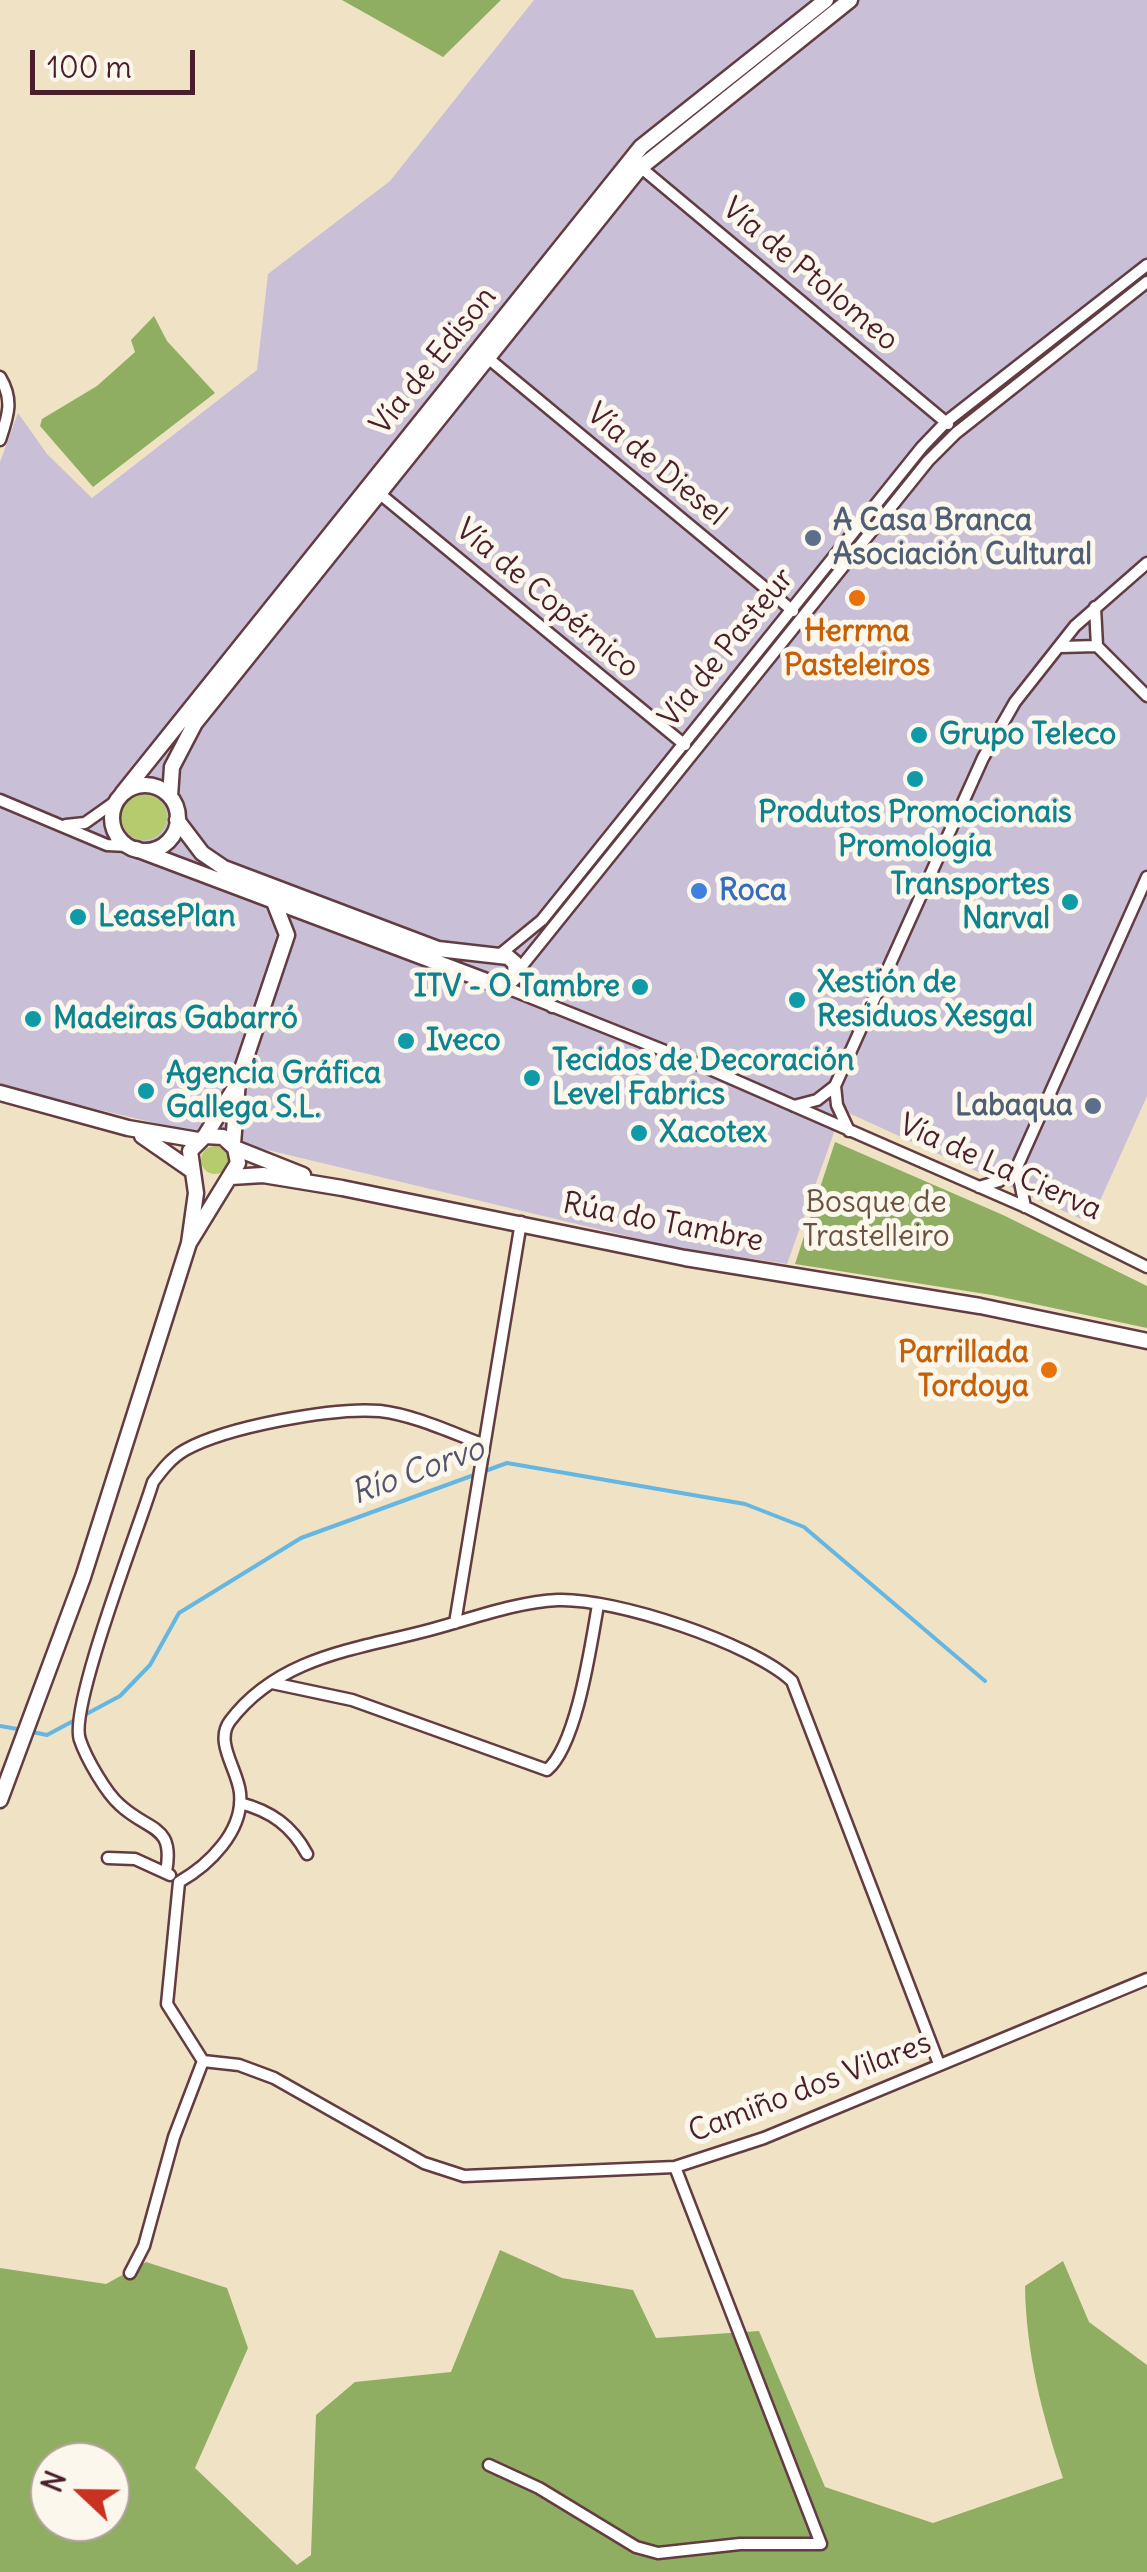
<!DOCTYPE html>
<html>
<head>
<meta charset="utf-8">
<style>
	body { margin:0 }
	#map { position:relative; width:1147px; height:2572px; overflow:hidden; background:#f0e2c5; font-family:Delius,sans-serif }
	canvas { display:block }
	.north { position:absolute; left:30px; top:2442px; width:100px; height:100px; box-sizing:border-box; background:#fbf7ec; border:2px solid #b4a19f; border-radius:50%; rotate:292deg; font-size:28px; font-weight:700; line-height:40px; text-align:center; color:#4a1f2b }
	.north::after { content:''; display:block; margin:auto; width:35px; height:45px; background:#c8321e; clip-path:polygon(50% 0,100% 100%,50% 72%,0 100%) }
	.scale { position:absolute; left:30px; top:50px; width:165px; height:45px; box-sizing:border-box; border:5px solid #4a1f2b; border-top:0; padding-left:12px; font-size:30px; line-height:35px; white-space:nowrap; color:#4a1f2b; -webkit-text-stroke:8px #fbf7ec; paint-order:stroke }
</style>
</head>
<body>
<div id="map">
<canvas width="1147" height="2572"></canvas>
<div class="north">N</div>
<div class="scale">100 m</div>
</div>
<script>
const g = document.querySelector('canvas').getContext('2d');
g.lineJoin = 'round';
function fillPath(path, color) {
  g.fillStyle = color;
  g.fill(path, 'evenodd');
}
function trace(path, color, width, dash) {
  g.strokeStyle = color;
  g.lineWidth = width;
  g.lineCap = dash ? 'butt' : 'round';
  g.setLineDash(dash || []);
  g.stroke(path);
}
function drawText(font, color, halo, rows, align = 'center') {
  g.font = font + ' Delius,sans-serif';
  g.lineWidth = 10;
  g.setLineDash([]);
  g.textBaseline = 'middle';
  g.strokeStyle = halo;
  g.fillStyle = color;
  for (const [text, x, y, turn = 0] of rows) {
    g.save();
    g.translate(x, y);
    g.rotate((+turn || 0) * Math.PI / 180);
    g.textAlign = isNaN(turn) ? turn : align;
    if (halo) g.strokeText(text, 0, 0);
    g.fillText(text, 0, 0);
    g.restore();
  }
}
fillPath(new Path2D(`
	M534,0H1147V1096L1090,1223L842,1110L787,1264L673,1247L0,1086V462L18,413L47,454L92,498L257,370L268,274L390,181Z`), '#c9bfd7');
fillPath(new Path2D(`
	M121 817a23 23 0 1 1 46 0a23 23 0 1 1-46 0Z
	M201 1160a14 14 0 1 1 28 0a14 14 0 1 1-28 0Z`), '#b6ca6e');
fillPath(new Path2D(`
	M342,0H501L443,57Z
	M154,316L167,341L215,393L93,487L40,426L42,419L97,386L135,352L131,340Z
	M835,1142L1003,1215L1147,1286V1328L992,1295L795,1264Z
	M500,2250L562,2278L633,2290L656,2338L759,2331L825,2487L933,2523L1063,2478C1042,2414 1026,2353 1025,2286L1063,2261L1089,2322L1147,2365V2572H0V2268L106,2284L146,2262L227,2288L248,2348L195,2468L297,2565L311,2555L316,2415L355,2382L451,2372ZM50,2462H110V2522H50Z`), '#90ae61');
trace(new Path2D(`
	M0,1726L23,1730
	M32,1732L47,1735L120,1696L150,1665L179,1613L301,1538L507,1463L745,1504L804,1527L985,1681`), '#65b7e1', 4);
const street = new Path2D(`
	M639,166L948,424
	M483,354L793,611
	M0,377C14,400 8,416 0,440
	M374,489L685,745
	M1095,607L1097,646
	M1060,647L1097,646L1147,696
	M0,800L107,845L128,846
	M66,825L85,823L116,801
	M498,956L542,920L922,447L946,422L1147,265
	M502,986L705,1067L1030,1209L1147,1267
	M552,1007L517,972L928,461L956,433L1147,282
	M835,1086L837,1105L849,1131
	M794,1106L817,1100L835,1086L983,758L1015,702L1075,626L1147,563
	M1017,1167L1025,1207
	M979,1187L999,1181L1017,1167L1147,877
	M455,1623L521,1222
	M272,1683L352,1700L547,1770C577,1745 591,1644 598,1605
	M240,1803C271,1811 292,1826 307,1854
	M108,1858L135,1859L170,1875
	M166,1872C175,1824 149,1832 120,1805C106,1793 86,1758 80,1740C68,1709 140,1525 153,1482C162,1470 171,1458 185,1450C226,1427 333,1407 380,1411C414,1415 450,1432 482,1444
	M179,1882C209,1865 244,1831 240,1793C238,1770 214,1742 230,1721C280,1655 360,1649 433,1629C474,1618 516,1602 558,1600C615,1598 751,1643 792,1681L939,2064
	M179,1882L167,2004L203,2061
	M203,2061L239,2065L274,2078L424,2163L464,2176L675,2167L764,2138L1147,1979
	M130,2273L144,2246L174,2137L203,2061
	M489,2465L539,2488L636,2547L658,2553L740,2544H821L675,2167`);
const secondary = new Path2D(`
	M112 818a33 33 0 1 1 66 0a33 33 0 1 1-66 0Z
	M122,794L641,147L826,0
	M170,796L172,767L195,723L640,168L850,0
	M136,849L497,985H506L516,976L515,963L508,957L438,949L224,868L202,853L177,820
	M0,1093L128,1128L198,1140
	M142,1136L191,1170
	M205,1136L233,1091
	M233,1144L238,1081L287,935L274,902
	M235,1148L303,1175
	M231,1177L263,1175L342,1188L685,1258L980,1306L1147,1341
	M0,1800L83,1577L189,1243L196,1193L190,1151L205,1136L223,1137L235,1148L238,1163L189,1243`);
trace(street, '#633c42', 15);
trace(secondary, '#633c42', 19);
trace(street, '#fff', 10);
trace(secondary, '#fff', 14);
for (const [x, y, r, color] of [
	[813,538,10,"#5c6f8a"],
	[857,598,10,"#e8710a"],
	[919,735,10,"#0f9aa8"],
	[915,779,10,"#0f9aa8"],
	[699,891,10,"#3f7fe0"],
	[1070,902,10,"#0f9aa8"],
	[78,917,10,"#0f9aa8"],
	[640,987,10,"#0f9aa8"],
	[797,1000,10,"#0f9aa8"],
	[33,1019,10,"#0f9aa8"],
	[406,1041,10,"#0f9aa8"],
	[532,1078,10,"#0f9aa8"],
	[146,1091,10,"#0f9aa8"],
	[1093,1106,10,"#5c6f8a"],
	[639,1133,10,"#0f9aa8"],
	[1049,1370,10,"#e8710a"]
]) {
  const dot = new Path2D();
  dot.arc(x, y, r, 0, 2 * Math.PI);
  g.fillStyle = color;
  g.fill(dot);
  trace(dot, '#fbf7ec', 4);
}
drawText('30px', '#4a1f2b', '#fbf7ec', [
	["Vía de Ptolomeo",810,275,40],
	["Vía de Edison",434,361,-51],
	["Vía de Diesel",656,465,40],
	["Vía de Copérnico",547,599,40],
	["Vía de Pasteur",727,648,-51],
	["Vía de La Cierva",1000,1168,24],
	["Rúa do Tambre",663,1223,11],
	["Camiño dos Vilares",810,2088,-21]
]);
drawText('bold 30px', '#4e5e75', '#fbf7ec', [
	["A Casa Branca",833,521],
	["Asociación Cultural",833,555],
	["Labaqua",1073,1106,"right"]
], 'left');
drawText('bold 30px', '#c56008', '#fbf7ec', [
	["Herrma",857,632],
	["Pasteleiros",857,666],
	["Parrillada",1029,1353,"right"],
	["Tordoya",1029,1387,"right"]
]);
drawText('bold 30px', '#0d838f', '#fbf7ec', [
	["Grupo Teleco",939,735],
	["Produtos Promocionais",915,813,"center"],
	["Promología",915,847,"center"],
	["Transportes",1050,885,"right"],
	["Narval",1050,919,"right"],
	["LeasePlan",98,917],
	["Xestión de",817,983],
	["Residuos Xesgal",817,1017],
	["ITV - O Tambre",620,987,"right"],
	["Madeiras Gabarró",53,1019],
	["Iveco",426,1041],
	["Tecidos de Decoración",552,1061],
	["Level Fabrics",552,1095],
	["Agencia Gráfica",166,1074],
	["Gallega S.L.",166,1108],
	["Xacotex",659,1133]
], 'left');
drawText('bold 30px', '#366cbe', '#fbf7ec', [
	["Roca",719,891]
], 'left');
drawText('30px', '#6a523f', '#fbf7ec', [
	["Bosque de",876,1203],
	["Trastelleiro",876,1237]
]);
drawText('italic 32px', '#53546b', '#fbf7ec', [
	["Río Corvo",418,1472,-20]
]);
</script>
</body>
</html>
